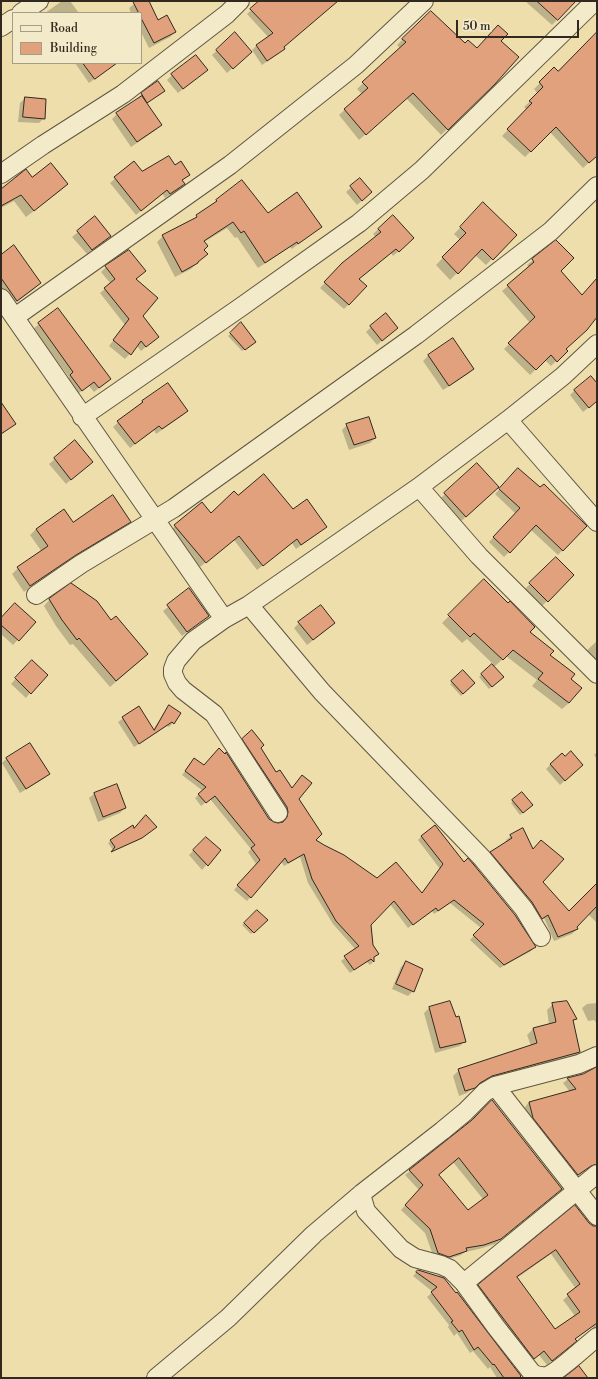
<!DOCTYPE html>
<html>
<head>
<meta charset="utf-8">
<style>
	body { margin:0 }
	#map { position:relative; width:598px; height:1379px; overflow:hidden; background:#eddeac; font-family:"Libre Bodoni",serif }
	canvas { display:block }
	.frame { position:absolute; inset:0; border:2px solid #31291f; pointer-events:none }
	.legend { position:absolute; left:12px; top:12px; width:130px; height:52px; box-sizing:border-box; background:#f3eac9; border:1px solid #a59d85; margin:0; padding:5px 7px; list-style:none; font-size:12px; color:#31291f }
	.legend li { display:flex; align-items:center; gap:8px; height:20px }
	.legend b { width:20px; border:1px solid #a59d85 }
	.scale { position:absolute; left:456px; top:20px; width:123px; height:18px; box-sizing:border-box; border:2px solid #31291f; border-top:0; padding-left:5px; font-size:12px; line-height:14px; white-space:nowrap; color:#31291f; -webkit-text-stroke:3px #f3eac9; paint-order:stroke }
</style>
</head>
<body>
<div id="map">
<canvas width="598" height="1379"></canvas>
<div class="frame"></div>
<ul class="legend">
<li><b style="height:5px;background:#f3eac9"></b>Road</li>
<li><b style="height:11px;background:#e2a17d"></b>Building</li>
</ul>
<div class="scale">50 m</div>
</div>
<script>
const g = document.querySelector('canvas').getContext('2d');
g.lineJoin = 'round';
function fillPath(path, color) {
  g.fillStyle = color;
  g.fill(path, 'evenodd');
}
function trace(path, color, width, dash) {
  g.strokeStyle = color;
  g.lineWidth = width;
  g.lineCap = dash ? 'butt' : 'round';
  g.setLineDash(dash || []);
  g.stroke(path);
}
fillPath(new Path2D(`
	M62,1H70L79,13H45Z
	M138,1H148L158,21L175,32L170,37L149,48L141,32V13H131L129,8Z
	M261,1H317L279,53L262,65L252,50L246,56L227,73L212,55L235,34L251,51L256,46L269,38L247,14Z
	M525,1H575L552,25Z
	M431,12L465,45L476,49L499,41L494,83L441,135L406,98L359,140L339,115L362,94L357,89L400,48L397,45Z
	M597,33V155L583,168L550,132L525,157L502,136L527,110L524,107L538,94L534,89L554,69L558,73Z
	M75,63H116L89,83Z
	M202,74L178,93L167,80L172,75Z
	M157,82L164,91L146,104L161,125L156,130L131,147L112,119L117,114L138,100L137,99L142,94Z
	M25,98L44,118L39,123L18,122L20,103Z
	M134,162L142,172L175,167L188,175L182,181L183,184L179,189L165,198L162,193L136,215L110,183Z
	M32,178L67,184L60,191L26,217L14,201L1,208V190Z
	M360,180L366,197L357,205L346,192Z
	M242,181L267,215L321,226L292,249L290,247L258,268L237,237L235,238L227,228L204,242L203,250L197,263L191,269L175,277L157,242L163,236L191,221Z
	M483,204L515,235L486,265L475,255L450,280L436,265L460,240L454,234Z
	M393,216L408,243L393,256L391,253L358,279L349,304L344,309L320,288L338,269L376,237L373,234Z
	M95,218L110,236L87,254L72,237Z
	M1,256L40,283L33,290L10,307L1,295Z
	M533,260L582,296L597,281V316L565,350L566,351L551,366L545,360L530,375L504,349L530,323L502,291L529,268L527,265Z
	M106,267L145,271L135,280L142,316L153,341L141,351L137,346L125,359L109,346L125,325L100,293L111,284L101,272Z
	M57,310L110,379L94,392L89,386L76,395L65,380L69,377L33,329Z
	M241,323L253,344L242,351L228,336Z
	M371,327L397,328L377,345L366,332Z
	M453,339L473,369L468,374L443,390L423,361L428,356Z
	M168,384L187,411L182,416L156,434L154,430L130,448L113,427L142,402Z
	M597,385V401L583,412L570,395L575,390Z
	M347,425L375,438L370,443L349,450L342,430Z
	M75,442L92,462L66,484L49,464Z
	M514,474L585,526L558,555L531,530L504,557L489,542L516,514L495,494Z
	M445,494L490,495L458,524L438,501Z
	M238,496L293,510L325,527L320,532L296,549L292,543L257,570L234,540L200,567L170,531L175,526L210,514Z
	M129,522L123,528L68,561L24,592L12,574L18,568L42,552L30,535L36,529L73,523Z
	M556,558L573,575L542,606L525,589Z
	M484,581L570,680L569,703L562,709L532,686L537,680L506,656L494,667L503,677L489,689L479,677L493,664L467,639L462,643L442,623Z
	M189,590L208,616L182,636L163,611Z
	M50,599L141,660L110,687L73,644L70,645L56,626L44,606Z
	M1,619L34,622L13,645L1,634Z
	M299,623L329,628L307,645L294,628Z
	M597,641V670L582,655Z
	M27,666L30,693L26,698L11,684Z
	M463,671L474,683L461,696L450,684Z
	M169,707L173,723L169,727L167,726L134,747L118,722L138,708L153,730L165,711Z
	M243,739L260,748L276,774L298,799L315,840L377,879L421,894L440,869L418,840L422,836L464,863L535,947L531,951L500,968L470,940L481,928L450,903L434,914L432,911L408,928L390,904L370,925L373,962L370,965L367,962L350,973L341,961L356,950L333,924L308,883L300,857L284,866L281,861L247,901L234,890L256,864L248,852L251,849L210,799L201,806L195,798L203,791L182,775L194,759L268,819L278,824L284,822L285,816L239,743Z
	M597,752V759L594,755Z
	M7,758L48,774L43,779L20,793L2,763Z
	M551,764L577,769L560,785L546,769Z
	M116,785L125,808L120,813L98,822L89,798L94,794Z
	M513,801L530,807L520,815L511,803Z
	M132,826L133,830L153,829L139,840L111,852L113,850L108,843Z
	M511,836L542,882L569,913L597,884V923L588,914L576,927L577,929L572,934L554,941L544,918L538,923L487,857L507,842L506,840Z
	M206,838L219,850L202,870L189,855Z
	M257,912L267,920L251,934L242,925Z
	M406,962L413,991L408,996L392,989L401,967Z
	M450,1002L465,1041L460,1046L435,1053L424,1013L429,1008Z
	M597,1003V1024L594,1020L588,1021L582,1008L587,1004Z
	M553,1004L576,1019L572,1022L579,1052L573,1058L485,1081L472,1089L467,1093L459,1096L453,1076L459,1070L531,1046L527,1035L533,1029L549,1025L547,1010Z
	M597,1068V1169L590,1168L585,1170L573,1179L529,1123L525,1107L529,1102L570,1092L563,1083L568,1079L584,1075Z
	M472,1121L556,1193L495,1244L479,1249L465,1252L461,1255L443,1261L434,1258L425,1233L401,1210L419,1190L405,1175ZM453,1162L483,1199L468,1211L438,1176Z
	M588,1223L592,1227H597V1327L595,1329L592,1327L574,1340L571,1345L547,1365L539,1355L529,1363L474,1290L479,1286ZM551,1254L576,1289L563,1300L575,1316L555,1331L517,1278Z
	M418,1271L444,1279L522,1378H497L490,1367L488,1369L473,1351L470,1353L457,1333L454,1336L448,1327L449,1325L427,1297L433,1292L413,1276Z`), '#0003');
const building = new Path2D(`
	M133,1H149L158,20L167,15L176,32L154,43L141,18V13H139Z
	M259,1H338L284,47L285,49L267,61L256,45L273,33L250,9Z
	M537,1H576L558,20Z
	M431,11L465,43L468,40L477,48L498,25L508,34L501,41L519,57L495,84L448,130L413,93L366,135L344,109L368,88L362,82L406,42L402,39Z
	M235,32L252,52L233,69L216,50Z
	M597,32V156L589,163L556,127L531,152L507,129L532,103L529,101L543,87L539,82L554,67L558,71Z
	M196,55L208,70L183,89L171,74Z
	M83,63H117L95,79Z
	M158,81L165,91L147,103L141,93Z
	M142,96L162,125L137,142L116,113Z
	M25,97L46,99L45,119L23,117Z
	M169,156L175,165L181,161L190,175L182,180L185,184L170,194L167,190L141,211L114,177L134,161L142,171Z
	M51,163L68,184L34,211L21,195L1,206V189L26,169L32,177Z
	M360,178L372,192L362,201L350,186Z
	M242,180L268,213L297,192L322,227L298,244L297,242L265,263L244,231L241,233L233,222L204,241L208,246L204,250L208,254L198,262V263L182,272L162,235L197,217L196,215L217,201L216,200Z
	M483,202L517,235L493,260L482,249L458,274L442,257L466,233L460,227Z
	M393,215L414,238L399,252L396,249L359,279L367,286L349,305L324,282L342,263L381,232L378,229Z
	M95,216L111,236L92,250L77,231Z
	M556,240L574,258L561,271L582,295L597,278V317L587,330L566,349L568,351L557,362L551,355L536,370L508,343L535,317L507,285L534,262L532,259Z
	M14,245L41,283L17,301L1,278V255Z
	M129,250L146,271L136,279L158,298L143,316L159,337L146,347L141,341L131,355L113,340L129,319L104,288L115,279L105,266Z
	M58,308L111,379L99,388L94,382L82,391L70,375L73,372L38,323Z
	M386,313L398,328L382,341L370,326Z
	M241,322L256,342L245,350L230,333Z
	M453,338L474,369L449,386L428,355Z
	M591,376L597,383V401L589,408L574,390Z
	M168,383L188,411L162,429L159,426L135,444L117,421L143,402L142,401Z
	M1,402L16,424L1,434Z
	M369,417L376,438L354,445L346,424Z
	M75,440L93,462L71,480L54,458Z
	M477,463L499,487L466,517L444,493Z
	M518,468L540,487L544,484L587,526L563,551L536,525L510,553L493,537L520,508L499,489Z
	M264,474L293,509L307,499L327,527L301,545L297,539L263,566L239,536L206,563L174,525L202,502L211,513L234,491L238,495Z
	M113,495L131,522L76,555L30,586L17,567L48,546L36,529L64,509L73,522Z
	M556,557L574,575L548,602L529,583Z
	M484,579L508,603L510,601L535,627L530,632L554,651L550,655L575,674L571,679L582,688L569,703L538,679L543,673L513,650L503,660L474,633L470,637L448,615Z
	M71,583L97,601L111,620L116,616L148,654L116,681L79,638L77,640L62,620L49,599Z
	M189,588L209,616L187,632L167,605Z
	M15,603L36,622L19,641L1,625V618Z
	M321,605L335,623L313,640L298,622Z
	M32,660L48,675L31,694L15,678Z
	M492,664L504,677L492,687L481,674Z
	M463,670L475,683L463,694L451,681Z
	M169,705L181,713L174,724L172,722L139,744L122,717L139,706L154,730Z
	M252,730L264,745L261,748L276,772L280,770L292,788L302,775L312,783L299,799L322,834L316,840L324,845L344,855L377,878L396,862L422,893L443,864L421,836L435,825L464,862L468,858L474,865L515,915L536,947L504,965L473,935L484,924L454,900L438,911L436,908L413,925L394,901L371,925L373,945L379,954L374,957V962L371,959L354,970L344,956L359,946L336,921L312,879L304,854L288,863L285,858L251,898L237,885L260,860L251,848L255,845L215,796L206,803L198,794L206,787L185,771L194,758L204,765L219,748L225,754L226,752L269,819L274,822L278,823L283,822L287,817L288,812L287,807L242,739Z
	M30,743L50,774L26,789L6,758Z
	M571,751L583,765L565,781L550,764L562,753L565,756Z
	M117,784L126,808L103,817L94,793Z
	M522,792L533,805L523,813L512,800Z
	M146,815L157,827L142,838L111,852L115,847L110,840L133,825L134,828Z
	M523,828L533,849L541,840L564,859L543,882L569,911L597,883V906L577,927L578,929L558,937L548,915L542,919L532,902L490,852L512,838L510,835Z
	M206,837L221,850L208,866L193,850Z
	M257,910L268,920L254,933L244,923Z
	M406,961L423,969L414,992L396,984Z
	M450,1001L456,1017L459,1016L466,1042L440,1048L429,1007Z
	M567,1001L577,1019L573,1020L580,1052L492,1076L480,1083L475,1088L465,1091L458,1069L537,1043L533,1028L556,1022L552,1003Z
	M597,1067V1164L591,1166L578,1175L533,1118L529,1102L576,1089L567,1078L583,1074Z
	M492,1100L562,1189L501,1239L484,1245L466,1248L467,1251L449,1257L438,1253L430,1229L405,1205L423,1185L409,1170L472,1120ZM459,1158L488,1195L468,1210L439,1175Z
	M575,1205L589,1223L593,1226H597V1323L575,1339L577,1341L552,1361L544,1351L534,1359L478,1285ZM556,1250L580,1284L567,1294L580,1312L555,1329L517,1277Z
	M418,1270L444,1278L456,1293L457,1292L521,1376L519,1378H504L494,1364L493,1365L478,1347L474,1350L462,1330L459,1332L451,1322L453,1321L431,1292L437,1287L416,1272Z
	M579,1366L588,1378H566L565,1377Z`);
fillPath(building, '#e2a17d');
trace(building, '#31291f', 1);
const minor = new Path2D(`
	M21,13L39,1
	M1,27L13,19
	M1,174L43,145L123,94L227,14L240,1
	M1,298L224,619
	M15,317L230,165L356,65L424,1
	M82,417L241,307L359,223L422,170L595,1
	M508,420L597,522
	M419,487L508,420L563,376L597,344
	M36,595L81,564L174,508L416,335L551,231L597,186
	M249,605L322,692L482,858L524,909L541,937
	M278,813L214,714L183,690L177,683L173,674V669L176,661L193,641L224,619L249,605L419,487L479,556L597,674
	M495,1086L597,1216
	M361,1194L366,1211L401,1249L415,1258L441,1265L450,1269L464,1283L496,1327L532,1373C537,1376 541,1377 547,1376C557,1373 587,1345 597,1337
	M464,1283L597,1174
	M156,1378L228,1318L314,1234L361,1194L442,1131L465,1112L485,1092L495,1086L579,1064L597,1056`);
trace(minor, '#605642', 20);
trace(minor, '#f3eac9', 18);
</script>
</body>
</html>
